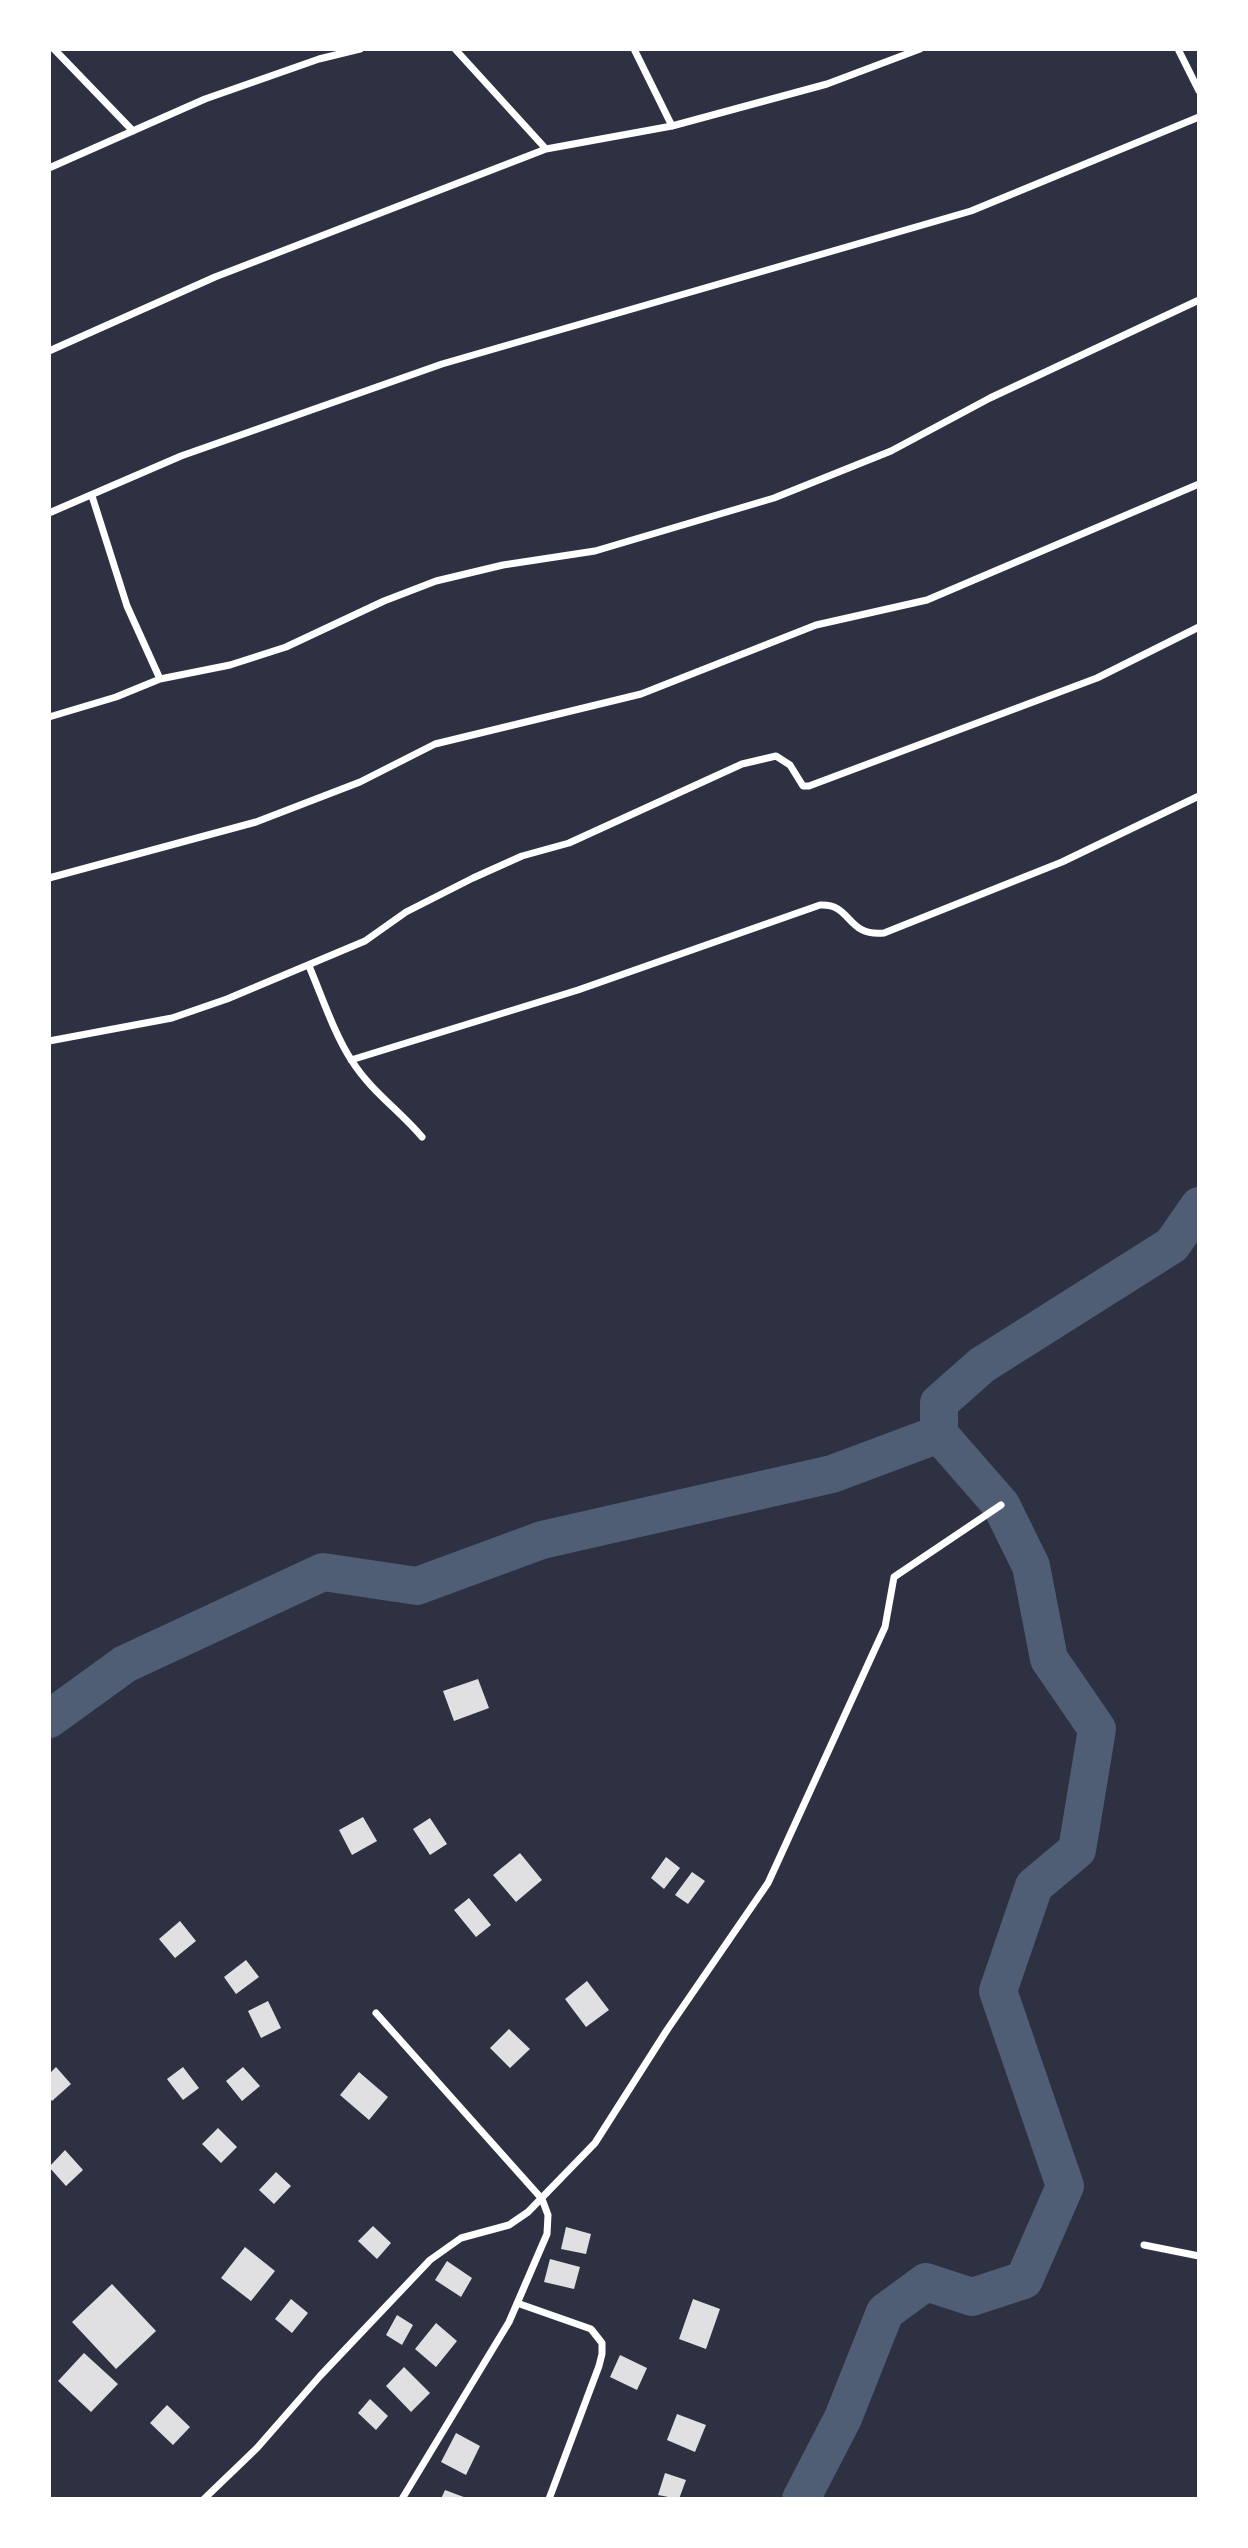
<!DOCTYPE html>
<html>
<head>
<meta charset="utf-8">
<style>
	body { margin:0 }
	#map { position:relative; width:1248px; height:2548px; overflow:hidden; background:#2d3142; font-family:"Fira Sans Condensed",sans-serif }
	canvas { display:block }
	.frame { position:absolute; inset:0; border:51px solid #fff; pointer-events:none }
</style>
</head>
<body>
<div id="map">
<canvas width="1248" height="2548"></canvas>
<div class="frame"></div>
</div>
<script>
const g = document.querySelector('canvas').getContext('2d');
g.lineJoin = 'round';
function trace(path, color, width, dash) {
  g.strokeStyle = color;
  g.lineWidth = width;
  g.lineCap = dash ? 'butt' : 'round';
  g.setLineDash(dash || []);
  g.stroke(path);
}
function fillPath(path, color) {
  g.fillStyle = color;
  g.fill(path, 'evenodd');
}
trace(new Path2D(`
	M49,1719L125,1664L323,1572L417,1586L542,1540L832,1474L939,1434
	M801,2499L843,2418L885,2312L926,2282L972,2297L1024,2280L1065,2186L998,1991L1034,1886L1077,1850L1097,1729L1049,1659L1031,1566L1001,1505L939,1434V1403L982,1365L1172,1245L1199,1206`), '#4f5d75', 38);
fillPath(new Path2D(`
	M478,1679L489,1708L454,1721L443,1691Z
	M363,1817L377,1841L352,1855L339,1830Z
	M430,1818L447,1844L430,1855L413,1829Z
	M520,1853L542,1880L516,1902L493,1875Z
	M666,1857L680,1868L664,1889L651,1878Z
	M692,1872L705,1881L688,1904L675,1895Z
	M469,1898L491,1925L476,1937L454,1910Z
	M180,1921L196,1941L175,1958L159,1939Z
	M246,1960L259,1977L236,1994L224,1977Z
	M587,1981L609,2010L586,2027L565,1999Z
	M268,2001L281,2028L261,2038L248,2011Z
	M509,2029L530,2049L510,2068L490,2048Z
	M56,2067L71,2084L52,2101L49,2097V2074Z
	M183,2067L199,2088L183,2100L167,2079Z
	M243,2067L260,2086L242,2101L226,2081Z
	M359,2072L388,2097L369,2120L340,2095Z
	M218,2128L237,2147L221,2163L202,2144Z
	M65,2150L83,2170L66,2186L49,2167Z
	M276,2172L291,2186L274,2204L259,2190Z
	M373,2226L391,2243L377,2259L358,2241Z
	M566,2227L591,2234L586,2254L561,2249Z
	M245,2247L275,2271L251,2301L221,2278Z
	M550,2259L580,2267L574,2289L544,2282Z
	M447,2261L472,2278L461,2297L435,2280Z
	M112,2284L156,2331L116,2369L72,2322Z
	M291,2299L308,2313L292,2333L275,2319Z
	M693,2299L720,2309L706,2349L679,2339Z
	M397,2315L413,2325L402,2345L386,2335Z
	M436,2323L457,2341L436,2367L415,2349Z
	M84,2353L118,2384L91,2412L58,2381Z
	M620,2355L647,2368L637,2390L610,2377Z
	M404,2367L430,2393L411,2412L386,2386Z
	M370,2399L388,2416L376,2430L358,2413Z
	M167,2405L190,2427L173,2445L150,2423Z
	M677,2414L706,2425L695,2452L667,2440Z
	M456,2433L480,2446L466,2475L441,2462Z
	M665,2473L686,2480L679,2499L658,2495Z
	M445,2490L469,2499H441Z`), '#e0e0e3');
trace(new Path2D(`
	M54,49L133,131
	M455,49L546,149
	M634,49L672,126
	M1178,49L1199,91
	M49,168L205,99L319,59L360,49
	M49,351L215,277L546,149L672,126L827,84L920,49
	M92,496L127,606L160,679
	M49,513L181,456L442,364L971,211L1199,117
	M49,717L116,697L160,679L230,665L286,647L384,601L436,581L503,565L595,551L774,498L891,451L990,398L1199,300
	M49,878L256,822L360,782L435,744L641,694L816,625L927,600L1199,484
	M309,966C321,994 335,1036 352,1061C370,1090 400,1111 422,1137
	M49,1041L172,1018L227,999L365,941L406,912L473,878L522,856L569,843L742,764L776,756L790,765L803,786H809L1097,678L1199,627
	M351,1060L578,990L820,905C852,903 846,937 884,933L1062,862L1199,796
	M376,2013L542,2199L548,2215L547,2234L509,2322L402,2499
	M1144,2245L1199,2256
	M517,2303L591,2329L602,2343V2354L599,2366L549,2499
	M204,2499L257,2448L320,2376L430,2260L461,2238L509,2225L528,2212L595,2143L667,2030L768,1883L885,1627L894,1577L1001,1505`), '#fff', 7);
</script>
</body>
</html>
